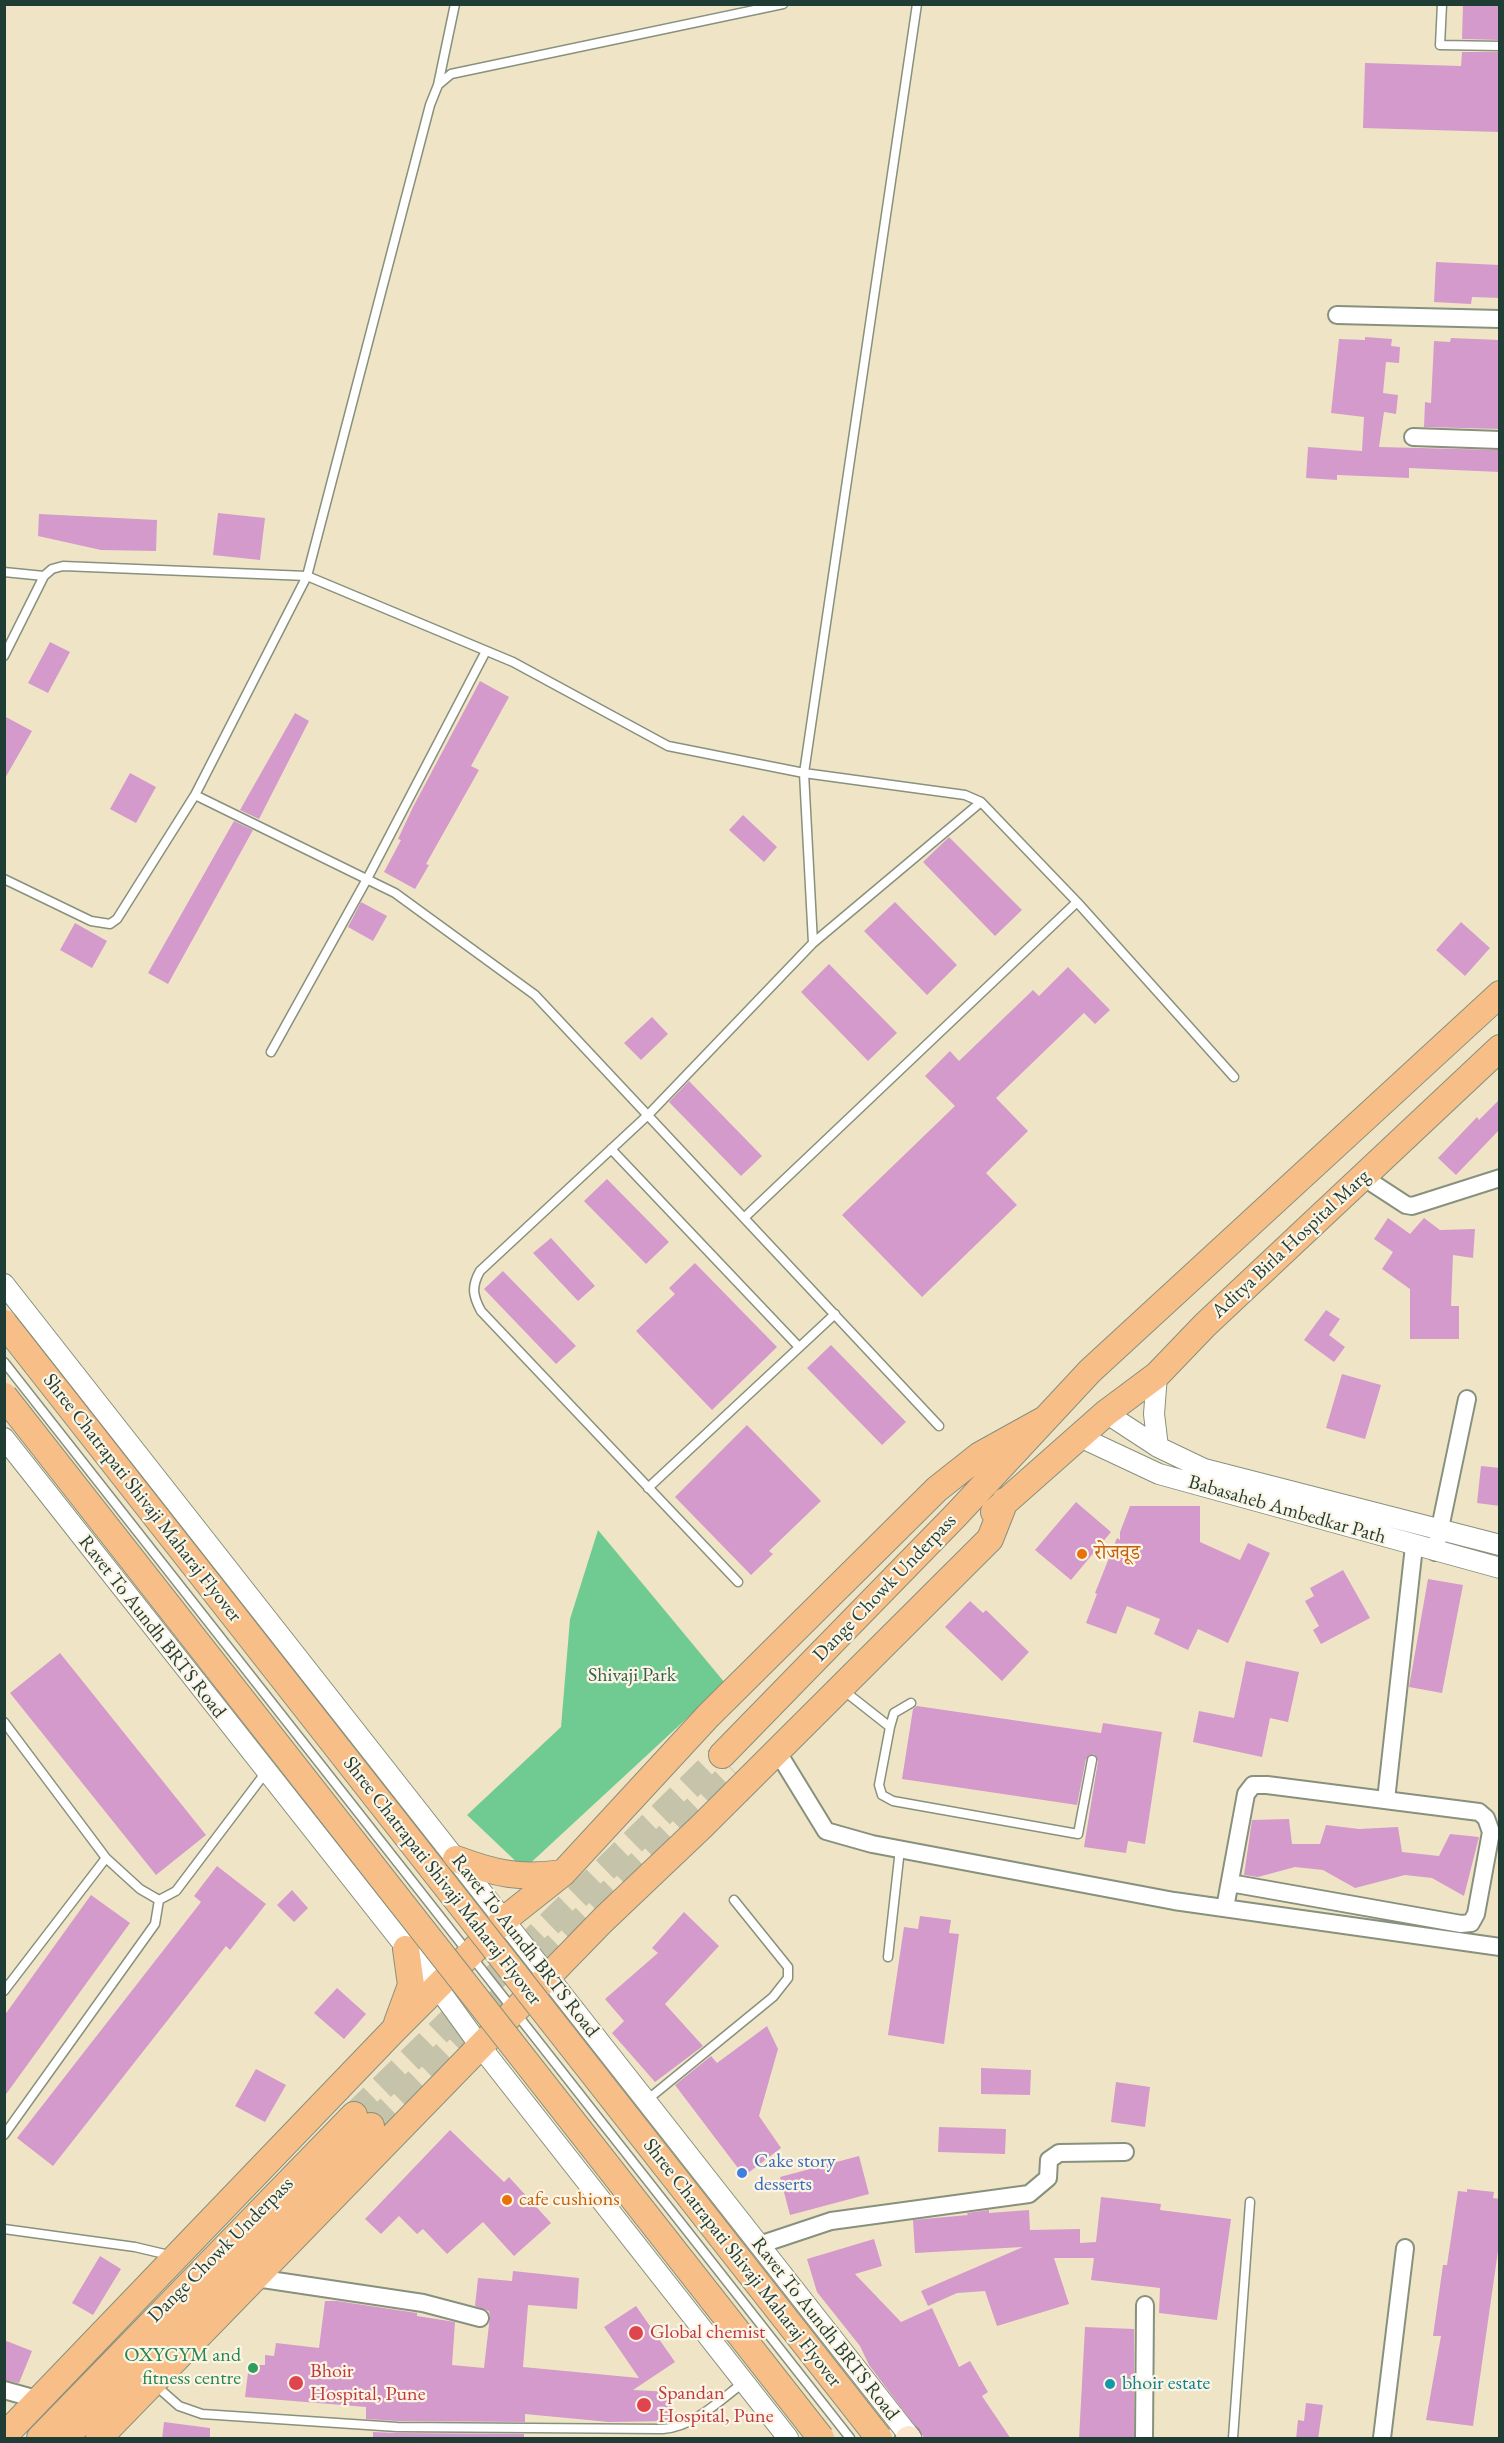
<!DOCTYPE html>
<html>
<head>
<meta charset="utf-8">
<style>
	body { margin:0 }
	#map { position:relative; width:1504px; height:2443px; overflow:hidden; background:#efe5c6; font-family:"EB Garamond",serif }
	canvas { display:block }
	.frame { position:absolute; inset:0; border:6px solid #1f3d34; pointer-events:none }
</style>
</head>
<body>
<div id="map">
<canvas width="1504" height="2443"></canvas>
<div class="frame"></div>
</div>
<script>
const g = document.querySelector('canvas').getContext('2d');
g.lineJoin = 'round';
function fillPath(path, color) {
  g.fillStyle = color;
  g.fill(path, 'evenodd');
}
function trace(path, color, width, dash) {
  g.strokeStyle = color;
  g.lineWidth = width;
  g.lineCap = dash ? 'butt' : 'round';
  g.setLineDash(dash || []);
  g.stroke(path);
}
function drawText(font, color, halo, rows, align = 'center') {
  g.font = font + ' "EB Garamond","Noto Serif Devanagari",serif';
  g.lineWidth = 4.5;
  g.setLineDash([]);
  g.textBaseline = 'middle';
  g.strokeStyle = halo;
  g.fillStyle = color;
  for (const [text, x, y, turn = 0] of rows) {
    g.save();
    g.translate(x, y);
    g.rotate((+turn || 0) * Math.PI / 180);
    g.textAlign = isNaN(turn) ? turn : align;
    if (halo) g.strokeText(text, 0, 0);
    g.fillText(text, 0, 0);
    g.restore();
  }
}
fillPath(new Path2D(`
	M598,1530L725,1683L524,1869L467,1815L561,1727L570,1619Z`), '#70cb93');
fillPath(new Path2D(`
	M1463,4H1500V40L1462,39Z
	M1462,52H1500V132L1363,128L1365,63L1461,66Z
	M1436,262L1500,265V298L1472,297L1471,304L1434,302Z
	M1365,337L1392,339L1391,346L1400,347L1399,363L1386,362L1383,393L1398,395L1396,414L1384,412L1379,447L1500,450V472L1409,468V478L1337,475V480L1306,478L1308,447L1362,451L1364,417L1331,413L1339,339L1365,340Z
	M1451,338L1500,340V429L1424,427L1425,402L1431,403L1434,341L1450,342Z
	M218,513L265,518L260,560L213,555Z
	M39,514L157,520L156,551L101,550L38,536Z
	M50,642L70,652L48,693L28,683Z
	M480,681L509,697L471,766L479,770L426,864L429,865L415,889L384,872L401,840L398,839L413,807Z
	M295,713L309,721L259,819L240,810Z
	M4,716L32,731L4,780Z
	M130,773L156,787L136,823L110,809Z
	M743,815L777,847L764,862L729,830Z
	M234,821L253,830L168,984L148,973Z
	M949,837L1022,910L995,936L923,862Z
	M361,902L387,916L373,941L348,927Z
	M895,902L957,965L927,995L864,931Z
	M1461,922L1490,948L1465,976L1436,950Z
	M75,923L107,941L92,968L60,950Z
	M829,964L897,1033L868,1061L801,992Z
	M1068,967L1110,1010L1095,1024L1084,1013L996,1098L1028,1131L986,1173L1017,1205L922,1297L842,1215L955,1106L925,1076L950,1051L959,1061L1033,990L1039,996Z
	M652,1017L668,1034L641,1060L624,1043Z
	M689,1081L762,1156L741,1176L669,1102Z
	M1500,1099V1129L1456,1175L1438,1158L1477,1117L1479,1120Z
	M607,1179L669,1242L646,1264L584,1201Z
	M1388,1218L1410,1234L1424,1218L1440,1230L1475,1229L1473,1258L1453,1255L1451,1306H1459V1339H1410V1289L1382,1269L1393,1252L1374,1239Z
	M551,1238L595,1286L578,1301L533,1253Z
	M695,1263L777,1347L712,1410L636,1331L675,1294L669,1288Z
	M503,1271L576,1346L556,1364L484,1289Z
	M1326,1310L1340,1319L1329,1335L1345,1347L1334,1362L1304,1340Z
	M831,1345L906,1422L882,1445L807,1368Z
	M1342,1374L1381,1385L1365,1439L1326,1428Z
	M747,1425L821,1501L769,1551L773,1554L751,1575L675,1497Z
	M1481,1466L1500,1468V1506L1477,1503Z
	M1076,1502L1111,1532L1071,1580L1035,1550Z
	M1130,1506H1200V1542L1240,1560L1248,1543L1270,1553L1228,1643L1198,1629L1188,1650L1154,1634L1160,1619L1127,1606L1116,1634L1086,1623L1097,1594L1095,1593L1117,1538L1120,1540V1532Z
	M1343,1570L1370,1618L1321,1644L1313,1630L1319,1626L1305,1601L1314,1596L1310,1588Z
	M1428,1579L1463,1585L1442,1693L1409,1687Z
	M970,1601L983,1613L986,1610L1029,1652L1002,1681L945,1627Z
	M60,1653L206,1835L156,1875L10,1693Z
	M1246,1661L1299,1672L1288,1722L1270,1718L1262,1757L1193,1742L1199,1711L1234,1718Z
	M917,1706L1101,1733L1103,1723L1162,1732L1145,1844L1128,1841L1126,1853L1084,1847L1098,1761L1094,1754L1086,1759L1077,1805L902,1779L913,1709Z
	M1289,1819L1292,1844H1320L1326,1825L1359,1829L1398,1827L1402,1852L1439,1856L1450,1834L1479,1837L1464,1896L1432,1878L1405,1875L1355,1888L1323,1870L1295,1867L1258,1877L1244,1875L1252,1820Z
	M217,1866L266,1904L230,1950L226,1946L53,2166L17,2138L201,1902L194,1896Z
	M292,1890L308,1908L294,1922L277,1905Z
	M91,1895L130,1923L4,2097V2016Z
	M684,1912L719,1946L665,2004L703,2046L655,2082L612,2033L624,2021L605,1999L658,1953L652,1948Z
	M920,1916L951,1920L949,1933L959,1934L944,2044L888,2035L904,1927L918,1929Z
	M337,1988L366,2014L344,2039L314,2013Z
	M767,2026L778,2049L759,2116L781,2148L744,2176L675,2085L711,2056L717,2063Z
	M981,2068L1031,2070L1030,2095L981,2094Z
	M256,2069L286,2085L265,2122L235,2106Z
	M1116,2082L1150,2087L1145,2127L1111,2122Z
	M939,2127L1006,2129L1005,2154L938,2152Z
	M450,2130L504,2182L509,2177L551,2223L514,2256L483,2222L447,2254L423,2229L417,2234L399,2216L381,2234L365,2219Z
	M859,2156L869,2194L790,2215L780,2177Z
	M1467,2189L1494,2192L1493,2198L1500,2199V2237L1473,2426L1426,2420L1441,2336H1433L1443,2265H1447L1458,2191L1467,2192Z
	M1101,2197L1161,2204L1160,2210L1231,2219L1217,2320L1159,2313L1160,2288L1091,2280L1094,2258H1054L1069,2304L997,2326L985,2291L957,2293L928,2306L921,2291L1023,2247L915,2253L913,2220L968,2215L967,2213L989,2210V2213L1029,2210L1030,2230L1080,2229V2243L1096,2242Z
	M874,2239L882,2266L855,2274L901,2322L932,2308L959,2367L970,2361L988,2392L982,2396L1011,2439H925L869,2365L860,2346L817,2292L807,2259Z
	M100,2256L121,2269L93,2315L72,2303Z
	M513,2271L579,2278L577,2309L528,2305L523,2367L639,2378L604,2327L636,2306L675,2362L633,2390L671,2392L670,2421L609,2422L525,2414V2422L397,2421L366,2419V2407L245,2397L248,2373L256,2374L257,2365H265V2355L274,2356L276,2343L319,2348L325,2301H337L417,2313V2316L455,2322L452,2365L484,2368L490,2316L489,2311L475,2306L478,2278L512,2281Z
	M1085,2327L1134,2329V2439H1079Z
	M4,2340L32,2351L19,2383L4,2380Z
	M1306,2403L1323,2405L1318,2439H1296L1298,2420L1304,2421Z
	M164,2422L210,2428V2439H162Z
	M373,2432L397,2433L524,2434V2439H373Z`), '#d49acb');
trace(new Path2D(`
	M354,2115L722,1755
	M371,2126L734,1771`), '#c5c3a9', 26, [26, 13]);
const service = new Path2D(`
	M1442,4L1440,45L1500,46
	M438,85L455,4
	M4,572L44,576
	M4,656L44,576L52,569L63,566L307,576L430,105L438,85L451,74L783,4
	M4,879L91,921L110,924L117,919L195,795
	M813,943L981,802
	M271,1052L367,879L486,651
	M611,1149L799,1347
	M745,1217L1077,902
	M4,1362L850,2438
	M939,1426L535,995L395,893L195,795L307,576L513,662L668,746L804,773L965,795L981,802L1077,902L1234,1077
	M648,1488L835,1314
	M738,1582L481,1311C473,1296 471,1287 480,1271L649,1114L813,943L804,773L917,4
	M843,1690L890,1727L879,1785L882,1795L893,1801L1078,1834L1092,1760
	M4,1722L106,1858
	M890,1727L894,1713L911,1703
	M888,1957L900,1849
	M4,1991L106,1858L140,1889L159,1900L176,1891L266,1772
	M647,2100L773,1997L788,1978V1967L734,1900
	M4,2135L155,1924L159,1900
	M4,2229L135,2247L173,2256
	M154,2384L179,2406L202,2414L397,2427L663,2429C695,2426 719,2401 744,2382
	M1233,2438L1250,2202`);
const minor = new Path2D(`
	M1337,315L1500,319
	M1413,437L1500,440
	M1363,1177L1406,1205L1412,1206L1500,1178
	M1435,1552L1467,1399
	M777,1751L826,1831L872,1844L1174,1901L1500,1947
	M1386,1800L1414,1546
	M1225,1908L1246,1794L1253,1785H1267L1479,1812L1486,1818L1491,1832L1476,1914L1471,1923L1461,1924L1230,1883
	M759,2245L831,2221L1029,2194L1048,2178L1049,2160L1059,2153L1125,2152
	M256,2278L423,2303L480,2318
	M4,2390L40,2400
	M1144,2438L1145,2305
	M1382,2438L1405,2248`);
const tertiary = new Path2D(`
	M4,1284L911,2438
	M1157,1375L1154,1414L1158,1447L1204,1469L1500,1545
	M1106,1413L1158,1447
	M1080,1437L1159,1474L1500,1568
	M4,1438L438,1988L480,2046L788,2438`);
const secondary = new Path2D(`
	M907,2438L909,2437`);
const primary = new Path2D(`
	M994,1512L1106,1413L1157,1375L1205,1325L1500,1048
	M722,1755L956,1515L1090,1371L1500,994
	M456,1859C496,1874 520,1879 563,1873
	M397,2023L411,1985L406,1949
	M4,2436L393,2031L505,1919L563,1873L708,1716L937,1489L980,1455L1045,1419
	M40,2438L354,2115
	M65,2438L371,2126
	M99,2438L603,1920L702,1826L990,1539L1005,1501`);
trace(service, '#87917d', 11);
trace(minor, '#87917d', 20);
trace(tertiary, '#87917d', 22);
trace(secondary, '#87917d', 26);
trace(primary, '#87917d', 28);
trace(service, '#fff', 8);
trace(minor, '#fff', 16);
trace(tertiary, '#fff', 20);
trace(secondary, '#fce5cf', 22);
trace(primary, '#f7be88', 26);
const primaryBridge = new Path2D(`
	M4,1323L879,2438
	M4,1396L821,2438`);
trace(primaryBridge, '#87917d', 28, []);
trace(primaryBridge, '#f7be88', 26);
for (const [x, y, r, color] of [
	[1082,1554,6,"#e8710a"],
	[742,2173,6,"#3f7fe0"],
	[507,2200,6,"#e8710a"],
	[636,2333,8,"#e0444e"],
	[253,2368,6,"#2e9e5b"],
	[296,2383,8,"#e0444e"],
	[1110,2384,6,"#0f9aa8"],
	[644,2405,8,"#e0444e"]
]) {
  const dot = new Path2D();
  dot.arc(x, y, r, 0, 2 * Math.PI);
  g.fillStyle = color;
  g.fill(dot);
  trace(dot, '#fcf5e5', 2);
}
drawText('20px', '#1f3d34', '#fcf5e5', [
	["Aditya Birla Hospital Marg",1291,1244,-43],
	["Shree Chatrapati Shivaji Maharaj Flyover",142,1498,52],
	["Babasaheb Ambedkar Path",1287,1510,16],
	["Dange Chowk Underpass",885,1588,-46],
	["Ravet To Aundh BRTS Road",152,1627,52],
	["Shree Chatrapati Shivaji Maharaj Flyover",442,1881,52],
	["Ravet To Aundh BRTS Road",525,1946,52],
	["Dange Chowk Underpass",221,2250,-45],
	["Shree Chatrapati Shivaji Maharaj Flyover",742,2263,52],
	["Ravet To Aundh BRTS Road",825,2329,52]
]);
drawText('20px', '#c56008', '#fcf5e5', [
	["रोजवूड",1094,1554],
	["cafe cushions",519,2200]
], 'left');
drawText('20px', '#33604c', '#fcf5e5', [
	["Shivaji Park",632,1676]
]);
drawText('20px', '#366cbe', '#fcf5e5', [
	["Cake story",754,2162],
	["desserts",754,2185]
], 'left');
drawText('20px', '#be3a42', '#fcf5e5', [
	["Global chemist",650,2333],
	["Bhoir",310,2372],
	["Hospital, Pune",310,2395],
	["Spandan",658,2394],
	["Hospital, Pune",658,2417]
], 'left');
drawText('20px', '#27864d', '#fcf5e5', [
	["OXYGYM and",241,2356],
	["fitness centre",241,2379]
], 'right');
drawText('20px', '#0d838f', '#fcf5e5', [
	["bhoir estate",1122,2384]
], 'left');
</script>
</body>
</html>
